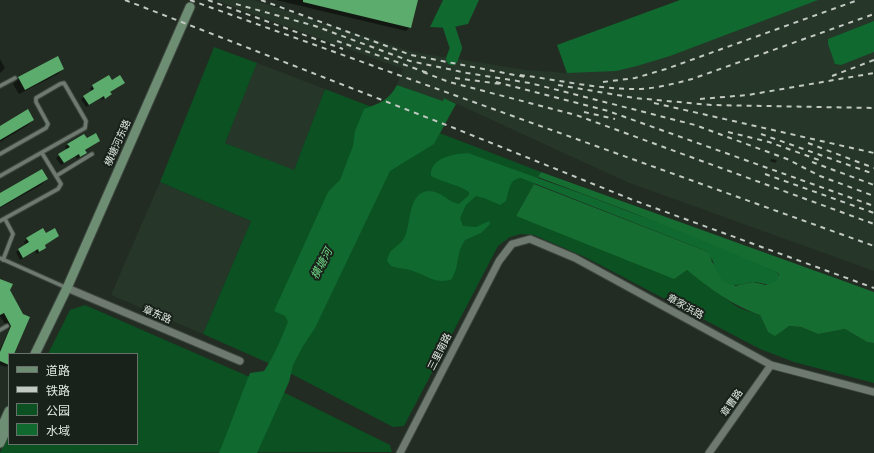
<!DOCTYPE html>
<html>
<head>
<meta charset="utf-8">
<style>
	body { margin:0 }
	#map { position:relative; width:874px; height:453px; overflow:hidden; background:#222c23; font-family:"Fira Sans","Noto Sans SC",sans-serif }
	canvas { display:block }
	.legend { position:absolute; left:8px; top:353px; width:130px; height:92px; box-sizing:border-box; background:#18221a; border:1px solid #68716a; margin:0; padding:5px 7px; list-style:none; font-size:12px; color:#e1e8e2 }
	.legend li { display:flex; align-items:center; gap:8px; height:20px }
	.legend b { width:20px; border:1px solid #68716a }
</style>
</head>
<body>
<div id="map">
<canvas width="874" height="453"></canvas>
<ul class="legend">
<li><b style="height:5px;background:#6d8e73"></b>道路</li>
<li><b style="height:5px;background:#c2c9c3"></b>铁路</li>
<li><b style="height:11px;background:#0b5122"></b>公园</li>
<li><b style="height:11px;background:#10692e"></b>水域</li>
</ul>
</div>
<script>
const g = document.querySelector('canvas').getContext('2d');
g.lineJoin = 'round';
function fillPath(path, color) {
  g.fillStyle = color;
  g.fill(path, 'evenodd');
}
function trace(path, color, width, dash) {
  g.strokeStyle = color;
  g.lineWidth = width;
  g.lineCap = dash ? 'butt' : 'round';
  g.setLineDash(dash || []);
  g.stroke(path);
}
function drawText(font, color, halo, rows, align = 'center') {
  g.font = font + ' "Fira Sans","Noto Sans SC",sans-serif';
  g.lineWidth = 4;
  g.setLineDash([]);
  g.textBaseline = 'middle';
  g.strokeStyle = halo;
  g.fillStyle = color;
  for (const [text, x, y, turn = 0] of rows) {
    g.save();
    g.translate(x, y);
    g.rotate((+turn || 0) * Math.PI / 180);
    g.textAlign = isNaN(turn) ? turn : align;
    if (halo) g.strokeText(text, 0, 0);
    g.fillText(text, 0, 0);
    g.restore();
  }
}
fillPath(new Path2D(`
	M215,0H253L413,52L526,70L567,73L767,0H874V271L627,182L444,98L443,101L397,85L403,69Z
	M257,63L325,89L294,171L225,143Z
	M160,182L251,221L203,334L111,295Z`), '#263629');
fillPath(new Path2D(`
	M214,47L257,63L225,143L294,170L325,89L541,172L516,216L687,270L716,292L739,308L760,315L768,332L789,326L801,327L818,334L845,329L867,342L874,343V383L794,362L760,349L585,257L534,235L521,234L510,237L498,246L404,426L393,427L284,370L203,334L251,221L160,182Z
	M85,305L275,388L390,445L392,452L0,453L9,431V444H137V354H48L70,310Z`), '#0b5122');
fillPath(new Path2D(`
	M541,172L874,292V343L867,342L845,329L818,334L801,327L789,326L775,336L768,332L760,315C730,304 712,290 687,270L674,279L516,216L534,184L706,251L710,254L712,262L735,286L753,282L766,285L779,275L778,273L631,212L538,177Z`), '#166d31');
fillPath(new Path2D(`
	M443,0H479L468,24L449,28L430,27Z
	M680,0H818L670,56L637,66L616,71L567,73L557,45Z
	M874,21V52L841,65L835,64L828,44V39Z
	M397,85L443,101L444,98L456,104L434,144L390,171L315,328L303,346L293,365L289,382L257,453H219C230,426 239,400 250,373L264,371C274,356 281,339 288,322L285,316L274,311L328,192L340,180L353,146L355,131L364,109C379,104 390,99 397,85Z
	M468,153C572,190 677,227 778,273V280C767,288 763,282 752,282C747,283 742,285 736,285C715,286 717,260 706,251L521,178C509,179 509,191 506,201L500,205L484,198L476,196L466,205L460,218L463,226L476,227L489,221L490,224L481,233L465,240L460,249L456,269L452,279C434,286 423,272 406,269C401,268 396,268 391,266L387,261C390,247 396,249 403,240C412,228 406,192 429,191C441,191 448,202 459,204L469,195V192C457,184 444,183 431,176C430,157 454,154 468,153Z`), '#10692e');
fillPath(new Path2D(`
	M276,0H414L410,27L406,31Z
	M0,59L5,68L0,73Z
	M63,68L58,74L19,94L13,84L19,78Z
	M111,81L124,83L109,92L111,94L108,97L102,100L101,98L86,107L81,99L92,92L90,89L93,86Z
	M33,120L28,125L0,142V127Z
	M86,140L99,141L85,151L86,153L77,159L76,156L61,165L56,158L67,150L65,147L68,144Z
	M771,159L777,160L775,163L770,161Z
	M47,179L41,185L0,208V194Z
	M46,234L58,236L44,245L45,247L42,250L37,254L35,251L20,260L16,252L26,245L24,242L27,239Z
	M0,280L9,290L13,354H9V364L6,367L0,365V350L9,330L0,316Z`), '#0007');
trace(new Path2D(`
	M452,59L456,48L446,18L456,0`), '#10692e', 12);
fillPath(new Path2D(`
	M303,0H418L411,28L303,2Z
	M58,56L64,69L25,90L18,77Z
	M109,75L112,80L120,75L125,83L110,92L112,94L105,99L104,96L89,105L83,96L94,89L92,85Z
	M28,109L34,120L0,140V126Z
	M96,133L100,141L85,150L87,153L80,157L79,154L64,163L58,154L70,147L67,144L84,134L87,138Z
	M42,169L48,179L0,207V193Z
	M43,228L46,233L55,228L59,236L45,245L46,248L39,252L38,249L23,258L18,249L29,242L26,238Z
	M0,279L13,284L10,290L23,314L30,317L14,354H9V365L0,361V352L11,326L4,313L0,315Z`), '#5cac6d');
const service = new Path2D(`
	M0,86L15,78
	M0,154L46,128L48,124L36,102V98L60,84L64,83L86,121L85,128L0,176
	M56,176L92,154
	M0,221L58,189L61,184L42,153
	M0,258L67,288
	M3,260L13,234L5,219
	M0,330L7,326`);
const minor = new Path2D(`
	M67,288L240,361
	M400,453L499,261L512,244L530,239L575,258L771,365L874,392
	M709,453L771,365`);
const secondary = new Path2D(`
	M35,354L67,288L190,7
	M0,431L9,411
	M0,443L8,426`);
trace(service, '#3e473f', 5.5);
trace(minor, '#3e473f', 9);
trace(secondary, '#3e473f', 11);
trace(service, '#6e7a70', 3.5);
trace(minor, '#6e7a70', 7);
trace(secondary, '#6d8e73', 9);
trace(new Path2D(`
	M125,0L454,128L633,200L874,288
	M190,0L874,246
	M208,0L343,49
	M261,0L411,55L525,77
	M236,4L315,26L410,61L467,73L530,83L695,125L787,159L820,176L874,196
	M337,41L428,73
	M423,72L449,82L576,115L874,224
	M520,75C559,80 601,90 641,89C659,88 676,83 692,79L874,14
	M832,76L874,60
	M455,78L501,84
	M496,82L608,111L874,206
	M603,82L635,78L666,69L858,0
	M558,85L635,98L711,105L874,108
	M700,99L748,95L874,73
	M654,103L874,153
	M584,112L615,119
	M728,132L769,142L819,160
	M761,134L874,174
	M808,143L874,168
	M812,162L874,185
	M765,174L874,213`), '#c2c9c3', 2, [5, 5]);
drawText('10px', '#e1e8e2', '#18221a', [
	["横塘河东路",118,143,-66],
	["章家浜路",685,307,29],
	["章东路",157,315,23],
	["三里南路",440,352,-63],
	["章曹路",732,403,-55]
]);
drawText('italic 11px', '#71d987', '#18221a', [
	["横塘河",322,264,-62]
]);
</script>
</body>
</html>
